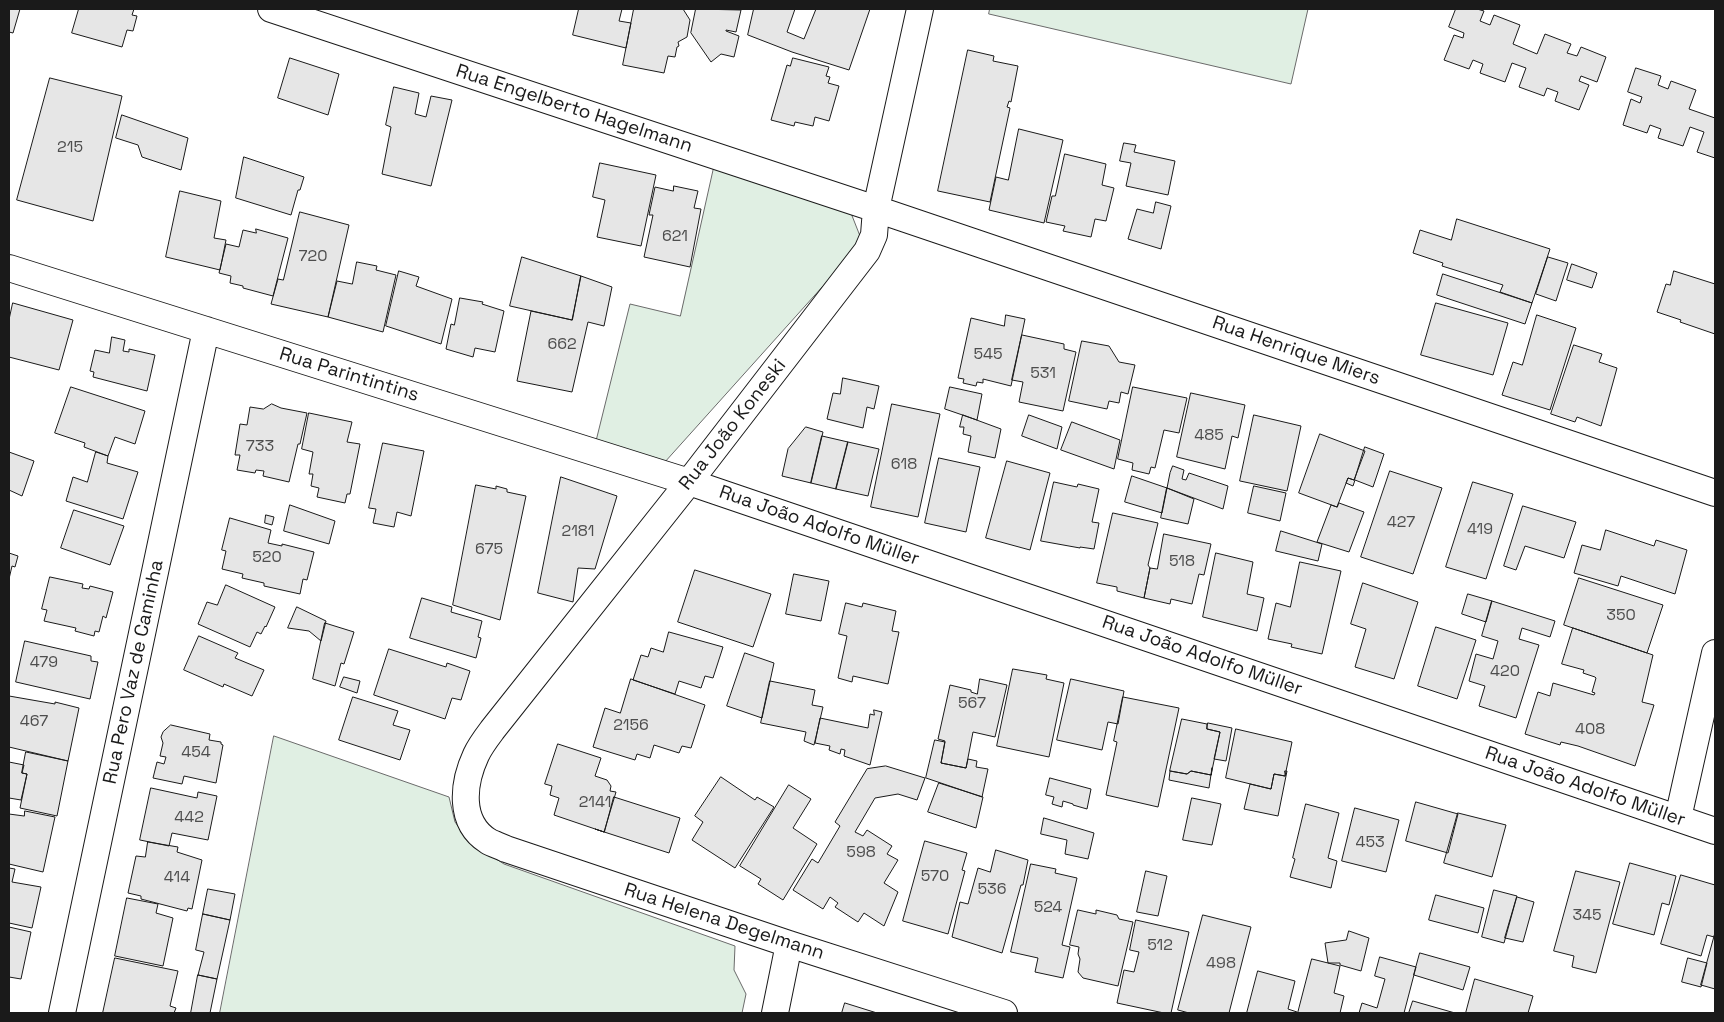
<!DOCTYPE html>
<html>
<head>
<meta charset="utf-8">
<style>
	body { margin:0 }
	#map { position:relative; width:1724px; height:1022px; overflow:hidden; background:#fff; font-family:"Space Grotesk",sans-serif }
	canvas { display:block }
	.frame { position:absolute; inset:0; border:10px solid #1a1a1a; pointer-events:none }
</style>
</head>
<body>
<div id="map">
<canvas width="1724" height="1022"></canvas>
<div class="frame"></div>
</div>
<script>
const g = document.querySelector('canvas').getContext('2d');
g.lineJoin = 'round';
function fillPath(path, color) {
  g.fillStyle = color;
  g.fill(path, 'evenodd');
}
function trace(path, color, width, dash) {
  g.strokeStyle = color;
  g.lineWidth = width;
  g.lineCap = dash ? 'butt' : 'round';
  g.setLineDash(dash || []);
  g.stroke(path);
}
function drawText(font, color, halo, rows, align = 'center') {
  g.font = font + ' "Space Grotesk",sans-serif';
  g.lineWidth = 4;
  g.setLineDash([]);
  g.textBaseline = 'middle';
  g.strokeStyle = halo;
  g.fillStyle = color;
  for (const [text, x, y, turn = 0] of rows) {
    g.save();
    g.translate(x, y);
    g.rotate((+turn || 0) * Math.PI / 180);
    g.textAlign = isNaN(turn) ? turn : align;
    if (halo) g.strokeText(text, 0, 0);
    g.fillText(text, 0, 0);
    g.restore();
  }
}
const green = new Path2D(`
	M990,9H1308L1291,84L989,14Z
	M715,163L849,208L860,236L850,256L664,463L596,441L630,304L680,316Z
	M274,736L449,797L455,822L470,842L504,864L735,946L734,970L746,994L742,1013H220Z`);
fillPath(green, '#e0efe3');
trace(green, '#6a6a6a', 1);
const building = new Path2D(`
	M9,9H20L13,33L9,32Z
	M79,9H134L132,15L137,16L133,31L127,30L122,47L72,33Z
	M579,9H622L619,21L631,23L626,48L573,35Z
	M634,9H683L690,20L687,37L678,42L679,46L677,47L675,57L668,56L664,73L623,65Z
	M696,9L741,10L736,32L726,30V31L739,36L734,57L721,54L711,62L691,33Z
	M754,9H795L787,32L804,39L816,9H870L849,70L792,52L748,35Z
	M1456,9H1477L1484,11L1480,21L1490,25L1494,15L1520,25L1513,44L1537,54L1545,34L1571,44L1567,53L1577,56L1581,47L1606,57L1597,82L1581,76L1579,81L1589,85L1579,110L1555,101L1558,92L1547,88L1544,96L1519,87L1526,68L1512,63L1505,82L1480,73L1483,64L1473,60L1469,69L1444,60L1454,35L1463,38L1464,33L1449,27Z
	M968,50L994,56L993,61L1018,66L1011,102L1009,101L1007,107L1010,108L990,202L938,191Z
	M290,58L339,74L328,115L278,98Z
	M793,58L829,67L826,76L830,77L828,83L839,86L829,121L815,117L813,126L795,122L794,126L771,120L787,65L790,66Z
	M1636,68L1661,76L1658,85L1668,89L1671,81L1696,90L1689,109L1715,118V158L1697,152L1704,132L1690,127L1683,146L1658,138L1661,129L1650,125L1647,133L1623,125L1631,99L1640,103L1642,97L1628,92Z
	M50,78L122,96L93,221L17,200Z
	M394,87L419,93L415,114L426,117L431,96L452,100L431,186L382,174L391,127L386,125Z
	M122,115L188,138L181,170L142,157L138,145L116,138Z
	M1019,129L1063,140L1044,223L989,210L996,177L1008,180Z
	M1124,143L1136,145L1134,152L1175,161L1168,195L1126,186L1131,163L1120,161Z
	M1065,154L1106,164L1102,185L1114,188L1106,221L1095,219L1091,237L1063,231L1065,226L1046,222L1052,196H1055Z
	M244,157L304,177L300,190H298L291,215L236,198Z
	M600,163L656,175L641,246L597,237L605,200L593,197Z
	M674,186L698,191L694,208L701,209L690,267L644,257L653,215H649L655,187L673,191Z
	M180,191L221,201L214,238L226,240L220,270L166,257Z
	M1156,202L1171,206L1161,249L1128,239L1137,209L1153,213Z
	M300,212L349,225L328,317L271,304L278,279L283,280Z
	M1457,219L1550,249L1532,303L1500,292L1503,285L1442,266L1443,263L1413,253L1420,230L1451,240Z
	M256,229L288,238L273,296L243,288V286L230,283L231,276L219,273L226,244L239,247L243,230L256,233Z
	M522,257L581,276L572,320L510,306Z
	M1548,257L1568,263L1556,301L1536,294Z
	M357,262L377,266L376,270L396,275L383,332L328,317L337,281L352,284Z
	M1572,264L1597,273L1592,288L1567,280Z
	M399,271L419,277L416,286L452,299L441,344L386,326Z
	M1674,271L1715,284V334L1680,322L1681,320L1657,312L1666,284L1670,285Z
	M1443,274L1532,303L1525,324L1437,295Z
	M581,276L612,287L604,326L588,322L572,392L517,381L531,311L572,320Z
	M460,298L483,302L482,304L504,311L495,352L475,348L473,357L446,349L451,324L454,325Z
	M13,303L73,320L59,370L9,357V320Z
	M1436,303L1508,323L1493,375L1421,355Z
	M1006,315L1025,319L1011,386L983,379V383L977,382L976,386L963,383L964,379L958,378L971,318L1004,326Z
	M1537,315L1576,328L1550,410L1502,395L1513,362L1522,365Z
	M1022,335L1064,344V349L1076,352L1063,411L1019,402L1023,382L1012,380Z
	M112,337L125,340L123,351L129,352V349L155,355L147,391L93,377L94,372L90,371L95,350L109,353Z
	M1082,341L1109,346L1119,362L1135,365L1128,394L1121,392L1119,403L1109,401L1107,409L1069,401Z
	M1574,345L1602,354L1599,362L1617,368L1601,426L1577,417L1575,422L1551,414Z
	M843,378L879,386L874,409L867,407L863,428L827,419L833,393L840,394Z
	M71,387L145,411L135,444L115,437L108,456L84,447L85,443L55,433Z
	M950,387L982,394L977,420L945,409Z
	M1133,387L1187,398L1179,433L1164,430L1155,468L1151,467L1149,474L1132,470L1133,463L1118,459Z
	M1191,393L1245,405L1238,438L1232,436L1225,469L1177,457Z
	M272,404L281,408L307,413L300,444H298L289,482L263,476L264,471L256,470L255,473L237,470L240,455H235L240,424L247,425L250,407L263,409Z
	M892,404L940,414L918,517L871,507Z
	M309,413L352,422L347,442L360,444L350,494H347L345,503L317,497L319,488L311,486L313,474H309L313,452L302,449Z
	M963,415L1001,429L995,458L968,452L971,436L963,434L964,427H960Z
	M1029,415L1062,427L1057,449L1022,436Z
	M1254,415L1301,426L1287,491L1240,481Z
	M1072,422L1120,440L1114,469L1061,450Z
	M806,427L823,432L811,483L782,476L788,449Z
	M1320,434L1365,451L1354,480L1348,478L1337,507L1299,493Z
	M822,436L848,442L836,489L811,483Z
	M848,442L879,449L868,496L836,489Z
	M383,443L424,451L411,516L397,512L394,527L373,523L376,509L369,508Z
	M1365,447L1384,454L1373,487L1355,480L1353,486L1346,483L1348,478L1354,480Z
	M9,452L34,461L22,496L9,490Z
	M96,452L108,456L107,463L138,472L123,519L66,501L73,477L87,482Z
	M939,458L980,467L966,532L925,523Z
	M1007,461L1050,473L1030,550L986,538Z
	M1173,466L1184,470L1182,479L1186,480L1189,473L1228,486L1223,509L1167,488L1170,473Z
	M1390,471L1442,488L1413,574L1361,557Z
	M1132,476L1167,488L1162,513L1125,502Z
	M561,477L617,496L595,569L578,568L573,602L538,593Z
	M1054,482L1077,487L1078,484L1099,489L1092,522L1099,523L1094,549L1080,547V548L1041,541Z
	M1473,482L1513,494L1486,579L1446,567Z
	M476,485L496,489V486L507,489V492L526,496L500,620L453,605Z
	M1254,486L1286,493L1280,521L1248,513Z
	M1167,488L1194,499L1188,524L1161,518Z
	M1339,503L1364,512L1349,552L1317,542L1331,505L1337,507Z
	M290,505L335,521L329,544L284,531Z
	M1523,506L1576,522L1564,558L1525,546L1516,570L1504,566Z
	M74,510L124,526L110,565L61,548Z
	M1113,513L1158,523L1148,565L1150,568L1144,598L1117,591V587L1097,583Z
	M266,515L274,517L272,525L265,523Z
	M230,518L271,530L268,543L282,546V544L314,552L307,580L303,579L300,594L264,586V583L242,578L243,574L222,569L226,551L222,550Z
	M1606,530L1654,546L1656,540L1687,550L1675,594L1621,576L1618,586L1574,573L1582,545L1600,550Z
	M1281,531L1322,544L1318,561L1276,551Z
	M1164,534L1211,544L1204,575L1199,574L1192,604L1171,599L1170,604L1144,598L1150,568L1157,569Z
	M9,553L18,556L15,567L12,566L9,579Z
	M1216,553L1253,562L1247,594L1264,598L1257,631L1203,617Z
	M1300,562L1341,571L1322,654L1291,647L1292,644L1268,639L1276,603L1290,607Z
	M695,570L771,594L753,647L678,622Z
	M794,574L829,581L821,621L786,614Z
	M50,577L83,584L82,588L89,589L90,586L113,592L106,618L103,616L99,632L95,631L94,636L75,631L76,628L44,621L47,610L42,609Z
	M1579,578L1663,605L1647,653L1564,625Z
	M1363,583L1418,602L1394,679L1355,667L1366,629L1351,624Z
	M226,585L275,607L266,627L265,626L261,634L257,632L250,647L198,624L207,602L217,605Z
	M1468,594L1492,601L1486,622L1462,614Z
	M422,598L452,607L451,612L482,621L478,637L481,638L476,658L410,638Z
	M1492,601L1555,621L1550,637L1522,628L1519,639L1539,645L1516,718L1479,706L1485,686L1469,681L1476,654L1493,659L1498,641L1482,636Z
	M846,603L862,607L863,603L896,611L892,631L899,632L888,684L853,676L852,682L838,678L847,636L839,634Z
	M297,607L326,621L321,641L309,631L288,628Z
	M325,623L354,632L344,664L341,663L335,686L313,679Z
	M1436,627L1476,640L1457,699L1418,686Z
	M1573,628L1653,655L1642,702L1654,705L1635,766L1578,746L1561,742L1560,745L1525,734L1538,692L1550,696L1553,683L1594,695L1595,693L1592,692L1596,678L1595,677L1583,673L1584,670L1562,664Z
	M669,632L723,647L713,678L705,676L701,688L679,681L675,694L633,680L641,655L648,657L651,648L663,652Z
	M199,636L238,653L235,658L264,670L252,696L224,684L223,687L184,670Z
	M25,641L91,656V661L98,662L90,699L16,682Z
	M389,649L446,667L447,663L470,671L461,700L452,698L445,719L374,695Z
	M745,653L774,663L762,718L727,706Z
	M1013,669L1047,675L1046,679L1064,683L1049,757L997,746Z
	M344,677L360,681L357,693L340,687Z
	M631,679L705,705L691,748L682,746L679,753L654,745L650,758L637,754L635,760L593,747L605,708L620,713Z
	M980,679L1007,685L995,737L973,732L966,768L941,763L945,741L938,739L950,685L971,690V692L977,694Z
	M1071,679L1124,691L1118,724L1108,722L1102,750L1057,740Z
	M770,681L815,690L812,705L823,707L814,745L804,741L806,732L761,723Z
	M9,696L55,704V702L79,708L68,761L9,747Z
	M353,697L398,711L393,725L410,730L400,760L339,740Z
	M1123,697L1179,708L1158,807L1106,795L1117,742L1114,741Z
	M874,710L882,712L870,765L844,756L845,750L841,749L840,754L829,750L830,746L815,743L820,718L868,728L870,714L874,715Z
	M1182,719L1207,724V729L1220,732L1211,775L1191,771L1187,774L1170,771Z
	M1208,723L1232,728L1226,761L1214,759L1220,732L1207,729Z
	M171,725L210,734L209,740L221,742V744L223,745L216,783L184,776L182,784L153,778L157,762L164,764L166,757L160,756L163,743L161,737L163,732Z
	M1236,729L1292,742L1285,776L1274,774L1271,789L1226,778Z
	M935,740L945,742L941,763L966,768L968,759L977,761L976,767L988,769L982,797L926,778Z
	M558,744L601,758L595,776L607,780L611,786L610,791L616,792L604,832L554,815L559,798L550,795L552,786L545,784Z
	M26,752L68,761L57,816L20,808L27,774L22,773Z
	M9,762L24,765L22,773L27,774L21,800L9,798Z
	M886,766L925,778L917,800L898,794L875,798L855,832L863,836L867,830L892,846L887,854L898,860L884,883L898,892L884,926L864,913L858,922L835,907L838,903L830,897L823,909L793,890L812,859L818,863L840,826L835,822L867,769Z
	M1212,768L1209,788L1169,780L1170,771L1187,774L1191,771L1211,775Z
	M1285,771H1287L1278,816L1244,809L1250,784L1271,789L1274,774L1285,776Z
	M721,777L755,800L757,797L774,807L735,868L692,840L703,822L695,816Z
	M1050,778L1091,789L1087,809L1073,805V804L1063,801L1062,807L1052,804L1054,797L1046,795Z
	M939,783L983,797L976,828L928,812Z
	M789,785L811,799L793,828L817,844L783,900L758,884L761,879L740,866Z
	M151,788L197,798L198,792L217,796L208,840L172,833L169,846L140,840Z
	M614,797L680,818L669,853L595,829L604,832Z
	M1192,798L1221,804L1212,845L1183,840Z
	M1416,802L1458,814L1448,853L1406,841Z
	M1306,804L1339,813L1328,858L1337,861L1331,888L1290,877L1295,859L1293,858Z
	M1355,808L1399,820L1386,872L1342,861Z
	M25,811L55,817L43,872L9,864V814L24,816Z
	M1458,813L1506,825L1492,877L1444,863Z
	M1044,818L1094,833L1088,859L1065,854L1067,840L1041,834Z
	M925,841L967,853L962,870L965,871L948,934L903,921Z
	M148,842L178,847L177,852L202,860L192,909L188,908L187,911L141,899V896L128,893L136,856L145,857Z
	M996,850L1028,860L1023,885H1021L1002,953L952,937L960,902L968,904L978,868L990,872Z
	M1630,863L1676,876L1669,905L1662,903L1654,935L1613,924Z
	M1031,864L1056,869L1055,873L1077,878L1062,945L1070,947L1063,978L1035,972L1038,958L1011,952Z
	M9,868L15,869L12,882L41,887L32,928L9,923Z
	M1146,871L1167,876L1158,916L1137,912Z
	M1576,871L1620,882L1596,973L1572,967L1574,956L1554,951Z
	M1681,875L1715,885V933L1714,937L1707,935L1701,956L1661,944Z
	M208,889L235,894L230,920L203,914Z
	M1494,890L1517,896L1504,943L1482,937Z
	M1436,895L1484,908L1478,933L1429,920Z
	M1517,897L1534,902L1523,942L1505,938Z
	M127,898L158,904L156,913L173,918L163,966L115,956Z
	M1078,910L1096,914V910L1117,915L1119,919L1133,922L1118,986L1083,978L1078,972L1080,959L1078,954L1079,947L1070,945Z
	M203,914L230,920L217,979L198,975L204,952L196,950Z
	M1203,915L1251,927L1229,1013H1189L1178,1010Z
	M1136,920L1189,932L1171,1013H1164L1117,1003L1124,970L1134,972L1139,952L1130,950Z
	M9,927L31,932L21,979L9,977Z
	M1349,931L1369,938L1361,971L1340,965V963H1328L1325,943L1346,940Z
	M1715,933V989L1701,985Z
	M1420,953L1470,967L1463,990L1414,975Z
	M1380,957L1416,967L1404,1013H1359L1362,1003L1377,1008L1385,979L1375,976Z
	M115,958L178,971L170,1006L176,1008L174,1013H103Z
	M1688,958L1707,963L1701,987L1682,982Z
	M1312,959L1340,966L1334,993L1344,996L1340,1013H1298Z
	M1258,971L1295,981L1288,1009L1297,1012L1296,1013H1247Z
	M198,975L217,979L210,1013H191Z
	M1475,979L1533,996L1528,1013H1466Z
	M1413,1001L1455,1013H1409Z
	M845,1003L877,1013H842Z`);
fillPath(building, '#e6e6e6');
trace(building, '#1a1a1a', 1);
const street = new Path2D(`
	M271,9L876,209L1715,493
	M920,9L876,209L874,235L867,251L689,482L493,729C487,737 480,746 476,755C463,783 458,822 488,841C493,844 500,846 506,849L789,944L1004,1013
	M9,268L689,482L1715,831
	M1678,818L1715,653
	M62,1013L206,330
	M775,1013L789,944`);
trace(street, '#1a1a1a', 28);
trace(street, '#fff', 26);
drawText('16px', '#4d4d4d', null, [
	["215",70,148],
	["621",675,237],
	["720",313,257],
	["662",562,345],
	["545",988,355],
	["531",1043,374],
	["485",1209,436],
	["733",260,447],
	["618",904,465],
	["427",1401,523],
	["419",1480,530],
	["2181",578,532],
	["675",489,550],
	["520",267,558],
	["518",1182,562],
	["350",1621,616],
	["479",44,663],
	["420",1505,672],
	["567",972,704],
	["467",34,722],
	["2156",631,726],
	["408",1590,730],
	["454",196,753],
	["2141",595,803],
	["442",189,818],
	["453",1370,843],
	["598",861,853],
	["570",935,877],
	["414",177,878],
	["536",992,890],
	["524",1048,908],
	["345",1587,916],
	["512",1160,946],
	["498",1221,964]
]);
drawText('19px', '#1a1a1a', '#fff', [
	["Rua Engelberto Hagelmann",574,109,18],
	["Rua Henrique Miers",1296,351,19],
	["Rua Parintintins",349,375,17],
	["Rua João Koneski",733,425,-52],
	["Rua João Adolfo Müller",819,526,19],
	["Rua João Adolfo Müller",1202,656,19],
	["Rua Pero Vaz de Caminha",134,672,-78],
	["Rua João Adolfo Müller",1585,787,19],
	["Rua Helena Degelmann",724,922,18]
]);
</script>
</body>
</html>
